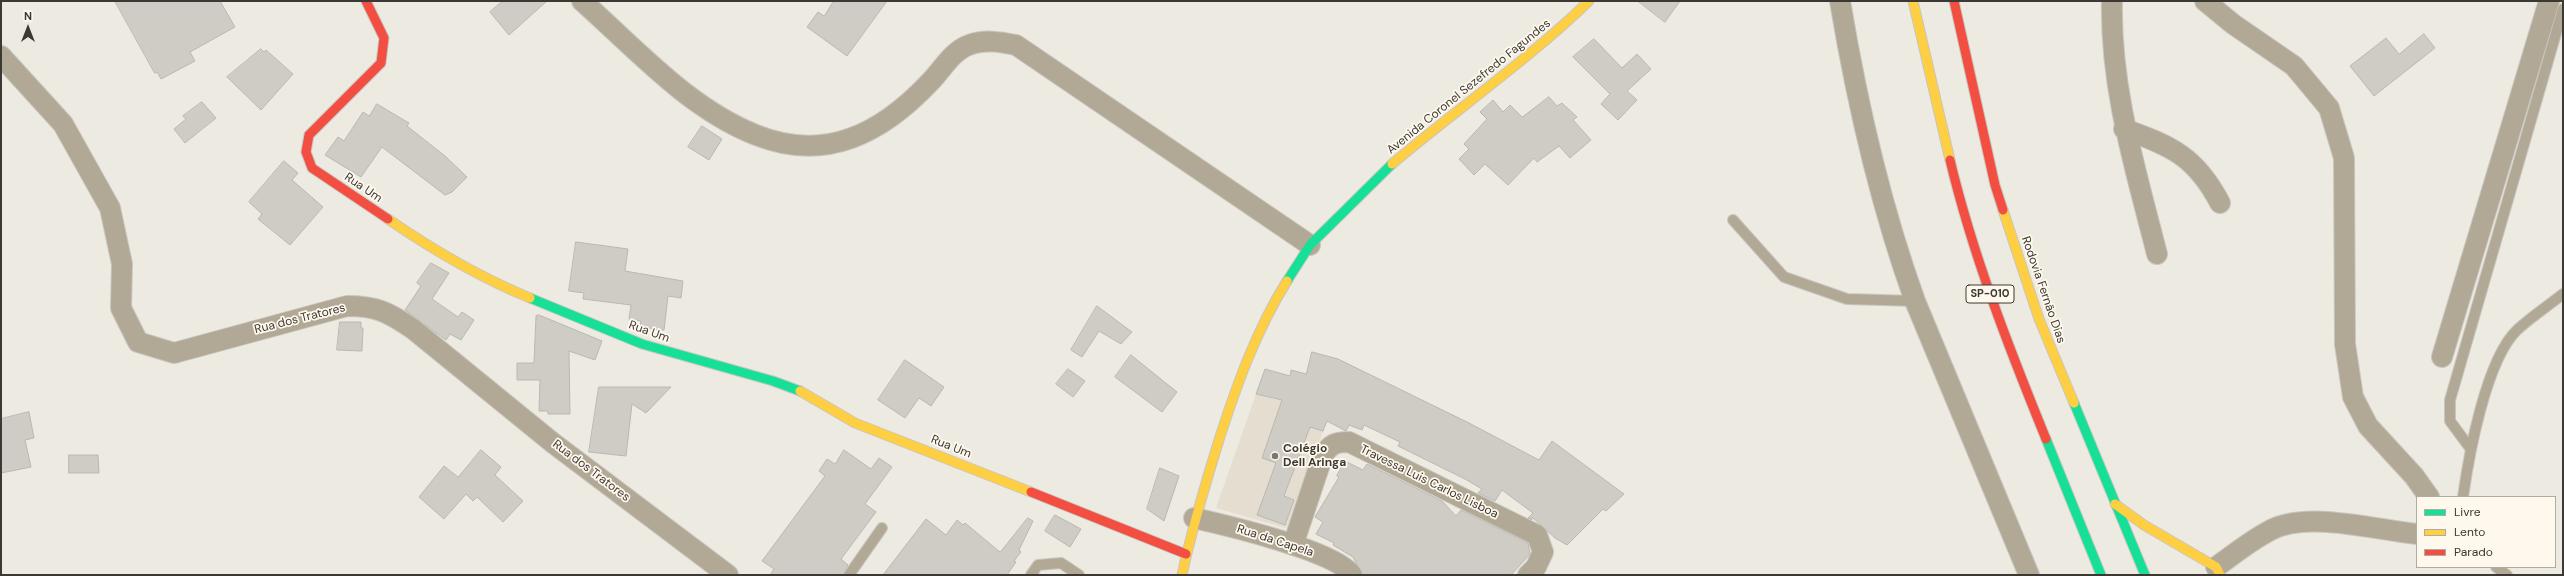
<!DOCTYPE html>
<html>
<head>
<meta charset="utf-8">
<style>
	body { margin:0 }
	#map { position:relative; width:2564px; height:576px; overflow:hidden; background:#edeae2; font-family:"DM Sans",sans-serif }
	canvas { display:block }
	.frame { position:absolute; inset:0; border:2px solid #3c3934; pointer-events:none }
	.legend { position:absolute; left:2416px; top:496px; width:140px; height:72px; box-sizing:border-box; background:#fef8ed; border:1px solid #b0aca3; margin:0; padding:5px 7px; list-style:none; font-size:12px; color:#3c3934 }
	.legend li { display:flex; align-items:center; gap:8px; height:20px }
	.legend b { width:20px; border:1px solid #b0aca3 }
	.north { position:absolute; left:8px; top:8px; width:40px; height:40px; -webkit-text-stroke:3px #fef8ed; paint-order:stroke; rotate:0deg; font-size:11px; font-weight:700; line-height:16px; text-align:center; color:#3c3934 }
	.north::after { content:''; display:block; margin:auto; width:14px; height:18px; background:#3c3934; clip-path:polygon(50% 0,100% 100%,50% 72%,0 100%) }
</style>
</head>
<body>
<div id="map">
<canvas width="2564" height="576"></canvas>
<div class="frame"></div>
<ul class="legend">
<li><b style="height:5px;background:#16e098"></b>Livre</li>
<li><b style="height:5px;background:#ffcf43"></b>Lento</li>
<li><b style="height:5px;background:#f24e42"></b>Parado</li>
</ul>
<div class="north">N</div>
</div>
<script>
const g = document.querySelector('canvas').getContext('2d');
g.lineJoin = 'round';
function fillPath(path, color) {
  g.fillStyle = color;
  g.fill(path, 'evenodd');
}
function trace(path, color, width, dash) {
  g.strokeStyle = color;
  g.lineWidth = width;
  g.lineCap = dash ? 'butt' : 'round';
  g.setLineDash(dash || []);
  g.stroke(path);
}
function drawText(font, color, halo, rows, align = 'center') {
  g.font = font + ' "DM Sans",sans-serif';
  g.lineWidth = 3.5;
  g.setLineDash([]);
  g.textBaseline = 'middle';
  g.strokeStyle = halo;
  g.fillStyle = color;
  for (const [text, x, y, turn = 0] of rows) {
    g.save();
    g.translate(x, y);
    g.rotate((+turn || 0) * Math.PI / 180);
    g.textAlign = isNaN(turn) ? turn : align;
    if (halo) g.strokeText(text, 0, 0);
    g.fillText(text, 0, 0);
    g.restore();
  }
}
fillPath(new Path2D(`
	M1256,394L1330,413L1288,526L1285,528L1216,508Z`), '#e5ded0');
const building = new Path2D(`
	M115,1H220L235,27L190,52L195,61L161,79L157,72L155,73Z
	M503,1H547L509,35L490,12Z
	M834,1H887L847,56L807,27L818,12L824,16Z
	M1638,1H1680L1665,22Z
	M2424,34L2435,48L2374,96L2350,66L2386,38L2399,54Z
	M1594,39L1622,68L1637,54L1651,69L1627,91L1637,100L1618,120L1601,104L1610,94L1573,57Z
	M261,49L264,52L266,50L293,74L261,110L227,77Z
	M1549,97L1557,106L1562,103L1577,117L1573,120L1591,140L1570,158L1559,146L1537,162L1534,158L1508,185L1485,164L1474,175L1459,159L1469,149L1464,144L1487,119L1480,112L1493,100L1503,112L1510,105L1522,117Z
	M202,102L216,118L185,143L174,129L186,119L183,116Z
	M377,104L409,123L407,126L445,156L467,177L452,192L445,195L382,147L361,177L325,155L338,137L344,141L363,112L369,116Z
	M702,126L722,139L709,160L688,147Z
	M284,161L298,173L292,180L323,207L290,245L258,219L262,214L249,202Z
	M576,242L628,249L625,271L683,281L681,298L668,296L664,330L640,327L641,321L629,319L631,305L583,299L584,293L569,291Z
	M431,263L449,273L432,299L458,317L462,312L474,320L461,340L450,334L446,340L405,310L421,286L417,283Z
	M1097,306L1132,332L1121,344L1099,331L1082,357L1071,350Z
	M539,315L602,341L595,360L569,351L570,414H548V411H539L540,380H517V363H534L536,316Z
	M340,322H361V328H363L362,351L337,350Z
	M1312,352L1338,359L1469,423L1539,460L1552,441L1624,494L1606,511L1603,509L1567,545L1555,538L1532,517V520L1528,518L1533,513L1502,490L1495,501L1478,493L1482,489L1465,479L1398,446L1400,442L1364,425L1362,430L1349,425L1346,431L1327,421L1323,431L1310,427L1284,496L1294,500L1285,525L1257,515L1276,463L1262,458L1282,400L1256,394L1265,369L1290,376L1291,370L1306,374Z
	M1131,355L1177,392L1162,412L1115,377Z
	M905,360L944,387L931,406L919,398L905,418L878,400Z
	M1068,369L1085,381L1073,397L1056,384Z
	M599,387H671L646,413L632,404L626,456L589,452Z
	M29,412L34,438L25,440L31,467L1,473V419Z
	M481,450L501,467L495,475L523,501L503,522L477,497L473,501L466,494L444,519L419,497L444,466L458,477Z
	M844,450L871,469L879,458L892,467L865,504L876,512L841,559L848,565L843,575H770L774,569L762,561L825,476L819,471L827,459L835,464Z
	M69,455H98L99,473H69Z
	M1345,461L1363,470L1367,464L1442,501L1456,516L1461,510L1528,543L1530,554L1511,575H1363L1353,557L1333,545L1334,543L1316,534L1323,522L1315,517L1339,477L1337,476Z
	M1160,468L1179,476L1164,521L1147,509Z
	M1055,515L1081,529L1070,547L1045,531Z
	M1028,518L1033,521L1019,550L1021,552L1014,561L1016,562L1007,575H883L926,519L946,535L957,520L963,525L965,523L1000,552Z`);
fillPath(building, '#cfccc6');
trace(building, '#bab7b2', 1);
const lane = new Path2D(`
	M1733,220L1784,277L1847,299L1915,301
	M2470,448L2450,421V400L2563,9
	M2463,497C2469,454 2486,360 2517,330C2531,317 2548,306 2563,294
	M2496,567L2507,575
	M849,575L882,528
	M1031,575L1038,565L1061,563L1079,575`);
const street = new Path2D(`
	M582,1C636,49 688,108 756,135C826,163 882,133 930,82C942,70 952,51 969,45C984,39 1001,42 1016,45L1310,245
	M1840,1C1857,103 1880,204 1915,301L2029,575
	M2112,1C2110,88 2136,171 2157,254
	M2205,1L2233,24L2294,66L2329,108L2344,158L2345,344L2353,397L2368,426L2414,476L2429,497
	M1,56L63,124L110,208L122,264L121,308L138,342L174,353L347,306C377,306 388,312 413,329L553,443L728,575
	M2124,129C2172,146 2196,157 2220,203
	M2442,357L2549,1
	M1194,518C1225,525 1336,551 1352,575
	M1293,545L1323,455C1331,444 1335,442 1349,442L1537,535L1543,552L1536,567L1528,575
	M2216,567C2233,555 2250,541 2269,531C2306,510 2376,530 2417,534`);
const fast = new Path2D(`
	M1287,281L1310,245L1392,164
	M530,298L642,344L773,381L800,391
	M2074,403L2145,575
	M2046,439L2101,575`);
const slow = new Path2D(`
	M1913,1L1950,160
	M1392,164C1457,109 1528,60 1589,1
	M2003,210L2039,319L2074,403
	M388,219C433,250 479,277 530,298
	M800,391L855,423L1031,492
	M2115,504L2144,525L2216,567L2220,575
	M1182,575C1192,529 1205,485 1219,440C1237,384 1256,331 1287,281`);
const jam = new Path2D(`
	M366,1L384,38L381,63L309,135L306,152L312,168L388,219
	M1954,1L1995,185L2003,210
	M1950,160C1973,256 2009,348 2046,439
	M1031,492L1186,554`);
trace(lane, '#c9c6c0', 12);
trace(street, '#c9c6c0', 22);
trace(fast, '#c9c6c0', 11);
trace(slow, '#c9c6c0', 11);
trace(jam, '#c9c6c0', 11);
trace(lane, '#b1a996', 10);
trace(street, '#b1a996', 20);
trace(fast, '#16e098', 9);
trace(slow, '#ffcf43', 9);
trace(jam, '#f24e42', 9);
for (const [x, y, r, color] of [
	[1275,456,4,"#7a7771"]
]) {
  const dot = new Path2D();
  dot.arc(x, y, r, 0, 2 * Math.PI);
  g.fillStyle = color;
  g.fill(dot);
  trace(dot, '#fef8ed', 1.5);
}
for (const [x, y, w] of [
	[1990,294,48]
]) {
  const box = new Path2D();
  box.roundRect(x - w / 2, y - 9, w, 18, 3);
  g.fillStyle = '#fef8ed';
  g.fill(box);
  trace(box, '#3c3934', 1);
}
drawText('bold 11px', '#3c3934', null, [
	["SP-010",1990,294]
]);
drawText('12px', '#3c3934', '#fef8ed', [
	["Avenida Coronel Sezefredo Fagundes",1469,87,-39],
	["Rua Um",363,188,34],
	["Rodovia Fernão Dias",2043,290,71],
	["Rua dos Tratores",300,319,-14],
	["Rua Um",649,332,20],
	["Rua Um",951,447,22],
	["Rua dos Tratores",591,471,37],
	["Travessa Luis Carlos Lisboa",1429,482,26],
	["Rua da Capela",1275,541,18]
]);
drawText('bold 12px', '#3c3934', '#fef8ed', [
	["Colégio",1283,449],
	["Dell Aringa",1283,463]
], 'left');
</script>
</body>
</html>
